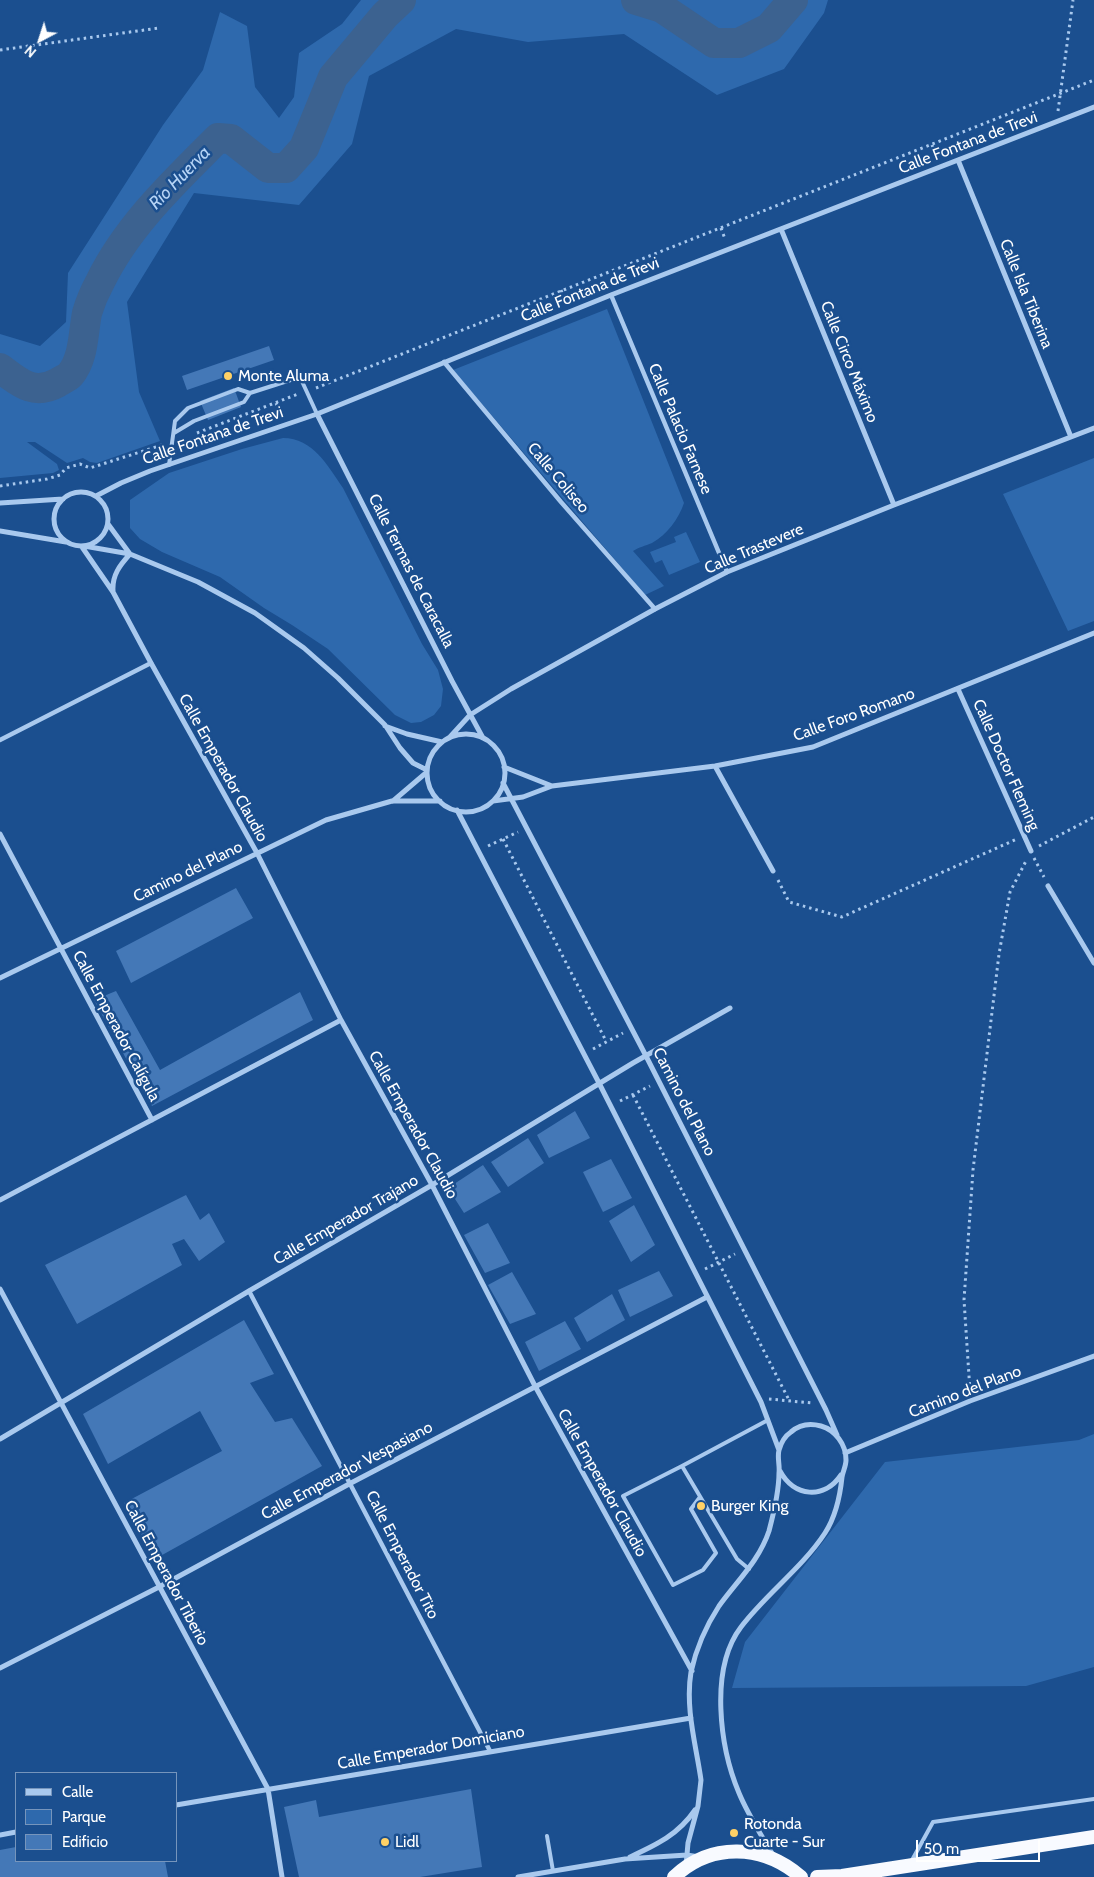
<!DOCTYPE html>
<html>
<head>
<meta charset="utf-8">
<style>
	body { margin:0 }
	#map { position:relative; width:1094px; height:1877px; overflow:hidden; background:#1b4f8f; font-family:Cabin,sans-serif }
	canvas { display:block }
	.legend { position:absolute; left:15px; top:1772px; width:162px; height:90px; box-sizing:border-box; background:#1b4f8f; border:1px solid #7695bc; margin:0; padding:6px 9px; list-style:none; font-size:15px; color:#fff }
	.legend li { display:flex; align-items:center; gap:10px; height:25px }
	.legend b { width:25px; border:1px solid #7695bc }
	.north { position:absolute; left:15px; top:15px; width:50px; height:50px; -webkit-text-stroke:4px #1b4f8f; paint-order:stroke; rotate:220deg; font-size:14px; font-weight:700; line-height:20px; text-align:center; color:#fff }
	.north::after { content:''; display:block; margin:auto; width:18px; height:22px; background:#fff; clip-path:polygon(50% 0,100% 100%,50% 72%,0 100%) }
	.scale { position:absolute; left:916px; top:1840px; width:124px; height:22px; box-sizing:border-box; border:2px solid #fff; border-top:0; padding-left:6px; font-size:15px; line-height:18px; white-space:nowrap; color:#fff; -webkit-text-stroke:4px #1b4f8f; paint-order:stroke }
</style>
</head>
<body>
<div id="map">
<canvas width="1094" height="1877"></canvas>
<ul class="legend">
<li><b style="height:6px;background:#a9c9ee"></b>Calle</li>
<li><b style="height:14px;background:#2e69ad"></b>Parque</li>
<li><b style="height:14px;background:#4478b7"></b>Edificio</li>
</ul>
<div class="north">N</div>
<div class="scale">50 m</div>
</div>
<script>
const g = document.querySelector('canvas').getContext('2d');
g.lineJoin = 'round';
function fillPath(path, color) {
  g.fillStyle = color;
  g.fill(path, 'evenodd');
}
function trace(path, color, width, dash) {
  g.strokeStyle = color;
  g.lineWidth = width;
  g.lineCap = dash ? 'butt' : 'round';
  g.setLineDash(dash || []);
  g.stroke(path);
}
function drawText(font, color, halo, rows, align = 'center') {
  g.font = font + ' Cabin,sans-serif';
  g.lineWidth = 5;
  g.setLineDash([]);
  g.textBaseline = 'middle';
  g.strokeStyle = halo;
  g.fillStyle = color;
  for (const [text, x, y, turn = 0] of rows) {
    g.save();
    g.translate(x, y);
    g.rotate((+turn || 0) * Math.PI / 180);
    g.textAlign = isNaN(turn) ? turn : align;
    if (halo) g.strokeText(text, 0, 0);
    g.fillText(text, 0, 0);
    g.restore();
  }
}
fillPath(new Path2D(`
	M361,0H828L824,13L784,69L717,95L624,34L528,42L456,29L369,76L352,144L299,205L194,193L127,302L139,392L160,441L97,463L90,462L83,458L67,463L35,442H27L57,464L59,470L53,473L0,478V334L40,346L66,322L68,273L163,125L203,70L220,12L247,26L255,87L279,118L294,97L299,53L342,24Z
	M607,309L684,503C679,518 667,535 652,543C645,546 639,547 633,551L664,586L645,595L453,370Z
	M283,438C313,438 328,466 343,488L422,644L438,670L443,689L441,706L434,715L421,722L411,723L395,715L328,649L292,625L264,608L220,577L162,552L140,539L130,528V500L169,473L242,449Z
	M1094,458V621L1068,631L1003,494Z
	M686,532L700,562L669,575L662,560L655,563L650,552L676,542L674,537Z
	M1094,1434V1667L1026,1686L732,1688L745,1642L885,1462L1079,1440Z`), '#2e69ad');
trace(new Path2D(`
	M636,0L662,8L714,43H739L769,28L793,0
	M0,368C19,382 33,396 57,383C61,380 67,378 70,375C84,358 83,334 87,313C90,303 95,291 100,282C127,226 175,181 218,138L231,139L268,168H286L304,148L333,77L385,15L401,0`), '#3c6290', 30);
fillPath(new Path2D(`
	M269,346L274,360L187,390L182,376Z
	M234,388L241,407L208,420L200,401Z
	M236,888L253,918L131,983L116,951Z
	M116,991L160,1070L300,992L313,1020L152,1106L94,1000Z
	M575,1111L590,1138L549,1158L537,1135Z
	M528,1138L544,1163L508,1187L491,1162Z
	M611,1159L632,1198L603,1212L583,1172Z
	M483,1165L501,1192L464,1213L448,1188Z
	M186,1195L200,1220L209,1213L225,1242L199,1261L184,1239L172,1244L182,1265L77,1324L45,1265Z
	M634,1205L655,1245L631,1262L609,1221Z
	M488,1223L510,1263L485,1273L464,1235Z
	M659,1271L673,1296L630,1317L618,1290Z
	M512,1272L536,1314L510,1324L488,1285Z
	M612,1294L625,1320L587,1342L574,1318Z
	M244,1320L274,1374L250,1383L275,1422L292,1418L322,1466L155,1559L124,1503L222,1451L200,1411L108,1464L83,1414Z
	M565,1321L581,1349L539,1371L525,1342Z
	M471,1789L482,1867L420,1877H299L284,1807L316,1800L319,1817Z
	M16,1847V1861H165L168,1877H0V1850Z`), '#4478b7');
trace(new Path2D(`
	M0,50L159,28
	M1058,111L1073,0
	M932,145L937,158
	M721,228L725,239
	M561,290L567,304
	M316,388L1094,80
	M276,403L283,417
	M197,433L298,394
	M0,486L47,479L60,475L66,468L80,464L90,468L162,445
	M503,839L606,1041
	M488,846L518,832
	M1039,846L1094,817
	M1034,858L1044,877
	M778,880L789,902L842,917L1017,839
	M593,1049L623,1033
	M633,1095L790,1402
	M620,1101L650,1086
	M705,1269L735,1254
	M970,1391L964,1300L973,1170L999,954L1010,892L1027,859
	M769,1399L812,1403`), '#a9c9ee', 3, [2.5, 4]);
trace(new Path2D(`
	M174,433L194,421L244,402L250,393
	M169,465L175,421L188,408L238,389L250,393L300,377L317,414
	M682,1466L623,1496L673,1585L703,1570L716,1553L691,1509L700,1497
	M749,1569L737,1559L682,1466L768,1420
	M547,1836L553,1871
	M911,1862L933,1822L1094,1799`), '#a9c9ee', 4);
trace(new Path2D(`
	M611,295L727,572
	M444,362L561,502L655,609
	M0,740L151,663
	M249,1291L490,1751`), '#a9c9ee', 4.5);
trace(new Path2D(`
	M958,160L1071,437
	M781,229L894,505
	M317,414L452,681L483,738
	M54 519a27 27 0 1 1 54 0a27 27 0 1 1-54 0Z
	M96,496L121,483L150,471L317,414L611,295L1094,107
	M0,503L63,499
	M108,524L130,554
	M0,531L66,542
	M84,546L130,554L198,582L255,613L304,648L338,678L385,725L400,748L413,763L427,770
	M82,547L113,592L151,663L257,853L341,1020L432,1185L535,1386L692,1671
	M113,591C112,575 120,565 130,554
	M958,689L1031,851
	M385,726L407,734L442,742
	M427 773a39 39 0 1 1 78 0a39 39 0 1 1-78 0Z
	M449,738L470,715L511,689L655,609L727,572L894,505L1094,428
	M715,766L773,871
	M504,767L552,786
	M503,783L646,1056L826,1410L837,1435
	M393,801L427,772
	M493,801L523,797L552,786L715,766L813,747L1094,633
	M457,810L599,1083L761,1402L779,1450
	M0,834L152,1120
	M1048,886L1094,963
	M0,978L326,820L392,801H440
	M0,1200L341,1020
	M0,1289L268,1789L282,1877
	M0,1439L249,1291L432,1185L633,1063L730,1008
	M845,1453L970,1401L1094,1356
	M780,1471C794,1497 824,1500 841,1475
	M0,1668L159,1587L351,1483L707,1297
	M176,1805L691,1718
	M0,1835L16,1832
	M630,1857C656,1845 678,1835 695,1810
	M686,1866L688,1843L698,1806L701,1780C696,1745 685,1708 691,1672C696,1649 706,1626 719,1606C737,1581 759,1561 769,1531C774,1512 779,1492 779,1473C780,1465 777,1458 779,1450C781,1443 785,1436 791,1432C799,1425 810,1423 821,1426C835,1430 846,1444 846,1460C846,1466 843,1471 842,1477C840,1497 836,1516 825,1533C802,1568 766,1594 741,1627C709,1669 720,1748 739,1793C748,1815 762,1836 774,1857
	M518,1877L625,1859L687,1855L699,1857`), '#a9c9ee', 5);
trace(new Path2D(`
	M674,1877C711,1842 763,1844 801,1877
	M817,1877L842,1876L1094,1837`), '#f8faff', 14);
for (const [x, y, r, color] of [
	[228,376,5,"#ffd166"],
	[701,1506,5,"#ffd166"],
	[734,1833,5,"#ffd166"],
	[385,1842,5,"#ffd166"]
]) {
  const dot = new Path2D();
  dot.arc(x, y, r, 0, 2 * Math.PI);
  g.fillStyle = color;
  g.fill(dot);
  trace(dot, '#1b4f8f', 2);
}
drawText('16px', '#fff', '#1b4f8f', [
	["Calle Fontana de Trevi",968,143,-21],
	["Calle Fontana de Trevi",590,290,-22],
	["Calle Isla Tiberina",1026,294,68],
	["Calle Circo Máximo",849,362,68],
	["Calle Palacio Farnese",680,429,67],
	["Calle Fontana de Trevi",213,436,-19],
	["Calle Coliseo",558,478,50],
	["Calle Trastevere",754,549,-23],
	["Calle Termas de Caracalla",411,571,63],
	["Calle Foro Romano",854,715,-20],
	["Calle Doctor Fleming",1006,765,66],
	["Calle Emperador Claudio",223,768,61],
	["Camino del Plano",188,872,-26],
	["Calle Emperador Calígula",116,1026,62],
	["Camino del Plano",684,1102,63],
	["Calle Emperador Claudio",413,1125,61],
	["Calle Emperador Trajano",346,1220,-30],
	["Camino del Plano",965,1392,-21],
	["Calle Emperador Vespasiano",347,1471,-28],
	["Calle Emperador Claudio",602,1483,61],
	["Calle Emperador Tito",402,1555,63],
	["Calle Emperador Tiberio",166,1573,62],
	["Calle Emperador Domiciano",431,1748,-10]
]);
drawText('16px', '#fff', '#1b4f8f', [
	["Monte Aluma",238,376],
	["Burger King",711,1506],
	["Rotonda",744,1824],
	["Cuarte - Sur",744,1842],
	["Lidl",395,1842]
], 'left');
drawText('italic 18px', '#b5d3f5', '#1b4f8f', [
	["Río Huerva",180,178,-46]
]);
</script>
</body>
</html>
